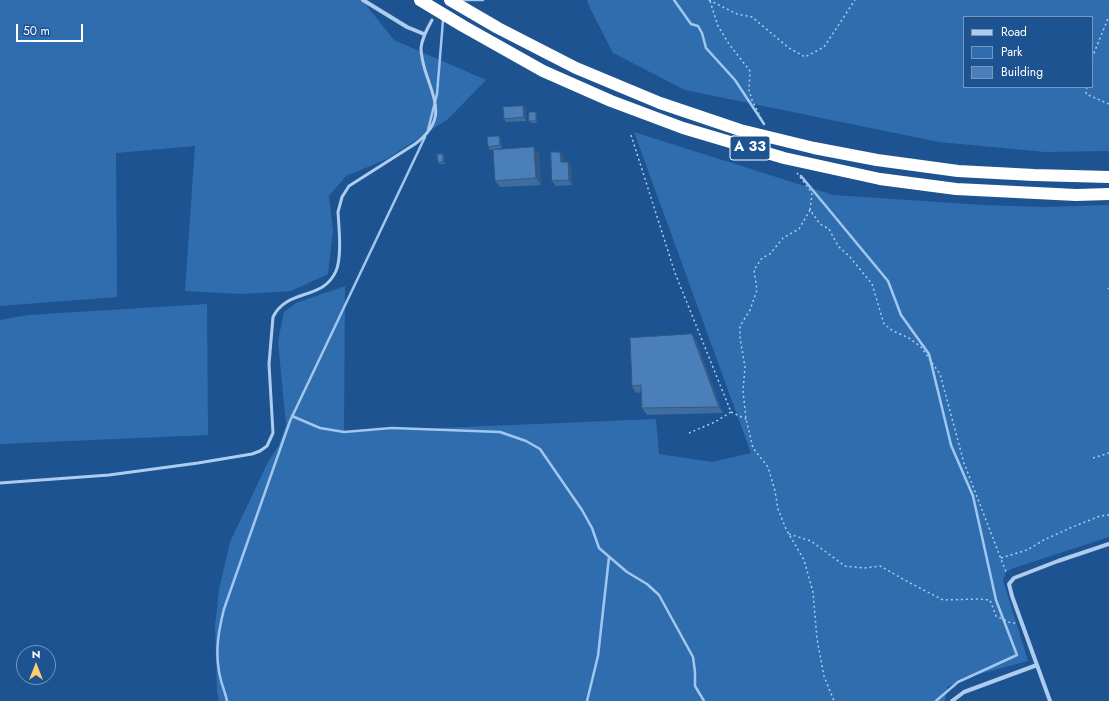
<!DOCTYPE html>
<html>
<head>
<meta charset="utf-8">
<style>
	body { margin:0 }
	#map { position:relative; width:1109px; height:701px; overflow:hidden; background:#1d5391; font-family:Jost,sans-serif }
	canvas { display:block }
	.legend { position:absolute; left:963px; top:16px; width:130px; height:72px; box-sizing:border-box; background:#1d5391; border:1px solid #7798bd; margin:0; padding:5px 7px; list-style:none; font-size:12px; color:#fff }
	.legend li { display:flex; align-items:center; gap:8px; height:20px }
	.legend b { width:20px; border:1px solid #7798bd }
	.north { position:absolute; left:16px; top:645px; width:40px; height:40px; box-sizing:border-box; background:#1d5391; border:1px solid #7798bd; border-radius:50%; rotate:0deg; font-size:11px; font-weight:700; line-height:16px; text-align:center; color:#fff }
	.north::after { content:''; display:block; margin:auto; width:14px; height:18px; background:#fdcf6c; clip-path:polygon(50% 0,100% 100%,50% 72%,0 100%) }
	.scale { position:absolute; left:16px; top:24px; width:67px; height:18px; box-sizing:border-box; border:2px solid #fff; border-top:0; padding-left:5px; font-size:12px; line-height:14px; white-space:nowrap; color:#fff; -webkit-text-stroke:3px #1d5391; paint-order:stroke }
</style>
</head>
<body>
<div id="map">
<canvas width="1109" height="701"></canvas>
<ul class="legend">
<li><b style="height:5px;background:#adccee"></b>Road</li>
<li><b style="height:11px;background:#306daf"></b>Park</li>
<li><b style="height:11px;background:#4a7fba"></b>Building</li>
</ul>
<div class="north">N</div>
<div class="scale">50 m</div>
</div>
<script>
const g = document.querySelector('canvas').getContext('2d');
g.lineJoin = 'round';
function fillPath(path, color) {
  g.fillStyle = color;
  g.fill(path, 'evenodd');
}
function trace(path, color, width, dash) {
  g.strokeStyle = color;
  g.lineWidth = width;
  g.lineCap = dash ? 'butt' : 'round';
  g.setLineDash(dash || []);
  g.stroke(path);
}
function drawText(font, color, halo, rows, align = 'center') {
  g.font = font + ' Jost,sans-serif';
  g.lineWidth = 3;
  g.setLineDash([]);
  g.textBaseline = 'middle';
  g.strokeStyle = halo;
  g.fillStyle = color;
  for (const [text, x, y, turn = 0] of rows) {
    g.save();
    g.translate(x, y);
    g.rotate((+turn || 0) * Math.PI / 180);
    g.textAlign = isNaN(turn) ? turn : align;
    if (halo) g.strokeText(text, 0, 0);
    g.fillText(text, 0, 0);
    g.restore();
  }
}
fillPath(new Path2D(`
	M0,0H362L394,40L486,80L448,119L387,159L346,176L329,196L333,231L328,274L291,291L243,294L185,291L195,146L116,153L117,297L0,306Z
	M587,0H1109V151L1045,152L939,142L685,90L613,53L590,8ZM964,17H1092V87H964Z
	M634,132L833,195L983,205L1045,207L1109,205V537L1014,568L1006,572L1003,580L1028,661L968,677L947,687L945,701H219L217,691L215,626L219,590L230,542L268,462L279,445L286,425L278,341L284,312L296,303L345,286L344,432L656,419L659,454L712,462L751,453Z
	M207,304L208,435L0,444V320L28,315Z`), '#306daf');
trace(new Path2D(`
	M463,0H483
	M674,0L691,24L698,26L702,33L706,48L735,80L764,124
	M428,130L437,94L443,20
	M801,176L888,281L901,315L929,354L951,445L973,496L996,600L1017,655L958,682L936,701
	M292,416L320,428L344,432L392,428L500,432L526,441L540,449L582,510L592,528L599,548L627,572L647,584L659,595L693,657L695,672V686L704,701
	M227,701C225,691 220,681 219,671C215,650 219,629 224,609L290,421L425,137
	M587,701L598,656L609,557`), '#a1c7f0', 2.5);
trace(new Path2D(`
	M709,0L737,14L752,17L789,48L805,57L824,47L855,0
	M710,1L718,26L729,44L750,71L749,90L752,100L764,124
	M1092,58L1109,16
	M1087,87L1086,94L1109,104
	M631,135L675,273L731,412L715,422L689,433
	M797,173L812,193L810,210L820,224L829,229L838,246L850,257L872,284L884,324L893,331L909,338L921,347L940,374L964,463L1006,572
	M810,210L799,229L783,238L770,254L762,258L754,270L757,290L750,310L740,326V338L745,367L743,391L746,419L753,448L768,467L775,491L778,509L786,529L804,560L813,592L817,639L824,676L834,701
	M1108,288L1109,289
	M731,412L746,419
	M1093,458L1109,453
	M789,534L811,541L845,566L864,568L880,566L910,583L943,600L978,599L990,600L996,616L1011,623H1016
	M1001,558L1027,550L1044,540L1070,528L1100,516L1109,515`), '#adccee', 1.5, [2, 3]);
trace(new Path2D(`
	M0,483L109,475L198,463L252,454L260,451L267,446L273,433L269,364L273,317C287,288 323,301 336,271C342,257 339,228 338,212L342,197L349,186L415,144C447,120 435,102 425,70C423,63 421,56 421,48C422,38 427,29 432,20`), '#adccee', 3);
trace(new Path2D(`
	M363,0L407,27L424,34
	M952,701L964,692L1037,665
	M1050,701L1012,596L1009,584L1014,578L1058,561L1109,544`), '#adccee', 4);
trace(new Path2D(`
	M420,0L463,26L543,71L611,101L683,128L784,158L880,179L956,189L1076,195L1109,194
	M450,0L498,28L576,68L660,103L740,130L814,148L877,160L958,171L1034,175L1109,177`), '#fff', 12);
fillPath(new Path2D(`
	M523,106L526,109V121L506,122L504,119Z
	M537,113V123H531L529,121Z
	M499,136L501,139L502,148L490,150L488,147Z
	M539,153L541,185L500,187L495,181Z
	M443,154L444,155L445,164H439L438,162Z
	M564,156V162L571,166L572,185L556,186L552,181Z
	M692,334L696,340L723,413L647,415L642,408L641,392L636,393L632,386Z`), '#406da0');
fillPath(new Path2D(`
	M523,106L526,109V121L524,117Z
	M536,112L537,113V123L536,121Z
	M499,136L501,139L502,148L500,145Z
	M534,147L539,153L541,185L536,178Z
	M560,152L564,156V167L561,162Z
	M443,154L444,155L445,164L443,162Z
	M568,162L571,166L572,185L569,180Z
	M692,334L696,340L723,413L719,407Z`), '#345982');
const building = new Path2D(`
	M523,106L524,117L504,119L503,107Z
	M529,112H536V121H529Z
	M499,136L500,145L488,147L487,137Z
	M534,147L536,178L495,181L493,150Z
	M551,152H560L561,162H568L569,180L552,181Z
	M437,154H443V162H438Z
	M692,334L719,407L642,408L641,385L632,386L630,338Z`);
fillPath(building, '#4a7fba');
trace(building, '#345982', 1);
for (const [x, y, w] of [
	[750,148,40]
]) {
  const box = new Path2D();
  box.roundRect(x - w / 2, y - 12, w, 24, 3);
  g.fillStyle = '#1d5391';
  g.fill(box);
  trace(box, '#fff', 1);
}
drawText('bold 14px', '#fff', null, [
	["A 33",750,148]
]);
</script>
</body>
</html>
